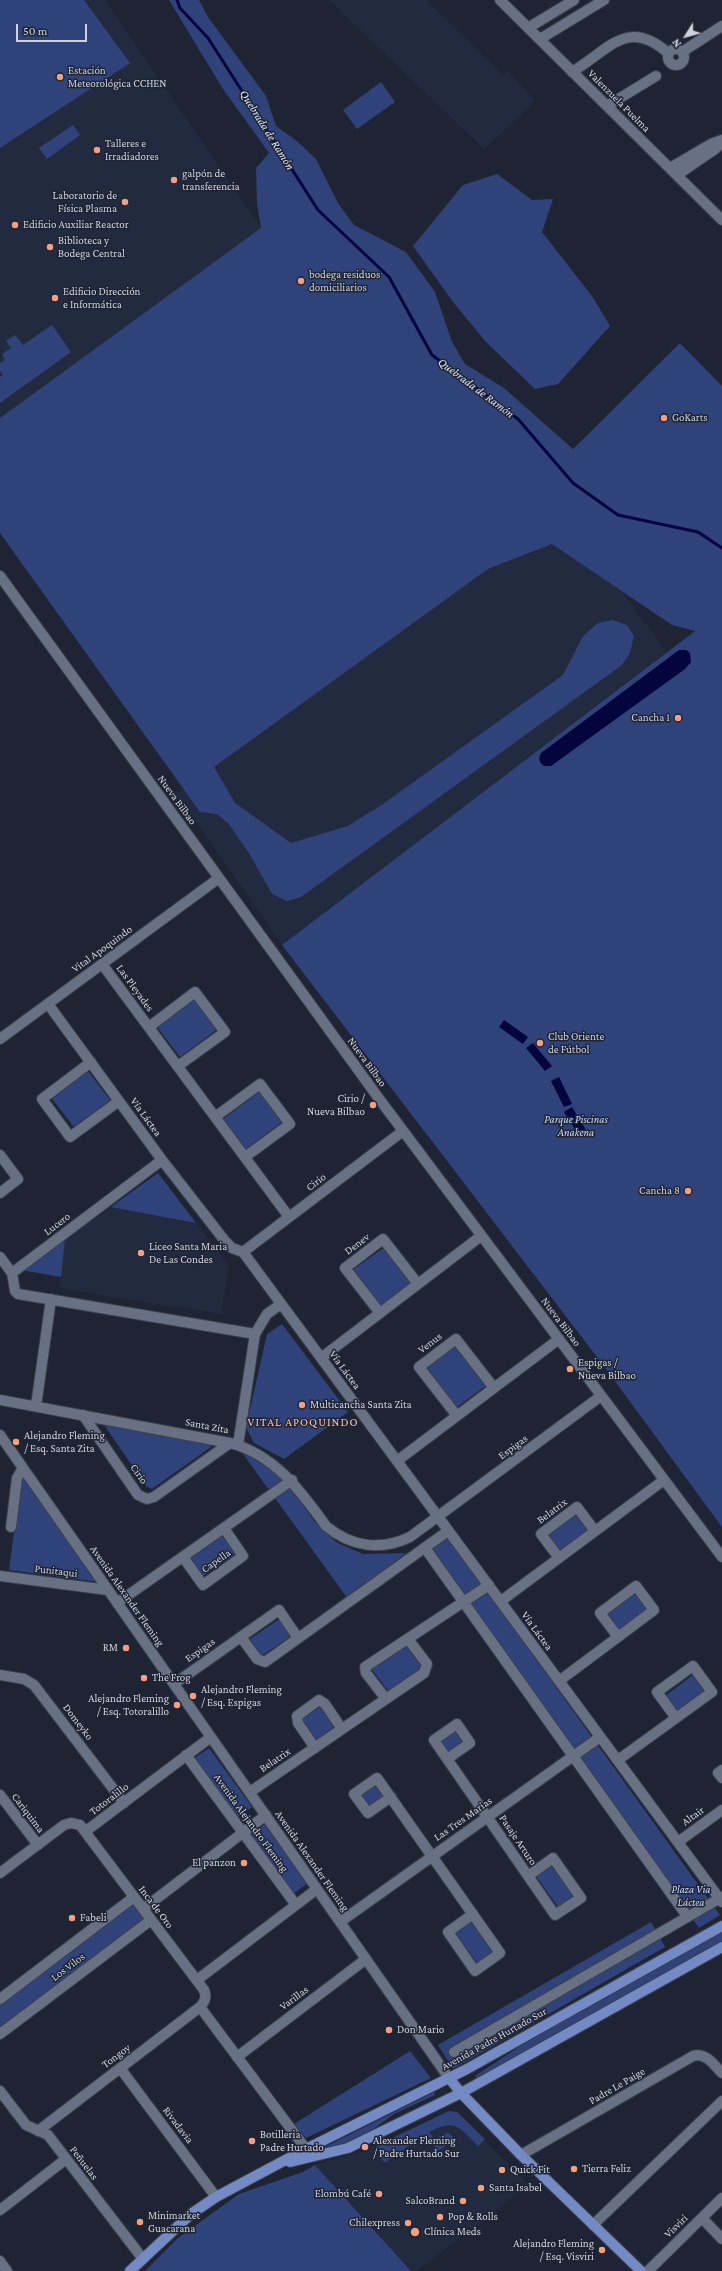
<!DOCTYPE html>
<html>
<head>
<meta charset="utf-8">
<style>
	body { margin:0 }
	#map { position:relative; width:722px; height:2271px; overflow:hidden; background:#1e2433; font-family:"Crimson Pro",serif }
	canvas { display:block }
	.north { position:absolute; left:666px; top:16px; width:40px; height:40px; -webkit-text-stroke:3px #1e2433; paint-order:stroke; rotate:233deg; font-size:11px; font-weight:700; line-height:16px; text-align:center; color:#ced2dd }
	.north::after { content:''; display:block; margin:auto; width:14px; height:18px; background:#ced2dd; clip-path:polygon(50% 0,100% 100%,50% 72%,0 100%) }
	.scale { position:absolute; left:16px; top:24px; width:71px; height:18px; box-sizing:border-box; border:2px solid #ced2dd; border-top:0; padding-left:5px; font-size:12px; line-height:14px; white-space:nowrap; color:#ced2dd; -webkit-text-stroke:3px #1e2433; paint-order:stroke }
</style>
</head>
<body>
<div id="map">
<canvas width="722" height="2271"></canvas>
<div class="north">N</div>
<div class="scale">50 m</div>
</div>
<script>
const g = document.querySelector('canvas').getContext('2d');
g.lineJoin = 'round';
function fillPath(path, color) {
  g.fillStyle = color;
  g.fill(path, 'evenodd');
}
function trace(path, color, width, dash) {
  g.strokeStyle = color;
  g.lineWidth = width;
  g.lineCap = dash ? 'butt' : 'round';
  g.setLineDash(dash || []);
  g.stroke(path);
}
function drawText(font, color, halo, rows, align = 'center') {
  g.font = font + ' "Crimson Pro",serif';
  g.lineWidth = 3;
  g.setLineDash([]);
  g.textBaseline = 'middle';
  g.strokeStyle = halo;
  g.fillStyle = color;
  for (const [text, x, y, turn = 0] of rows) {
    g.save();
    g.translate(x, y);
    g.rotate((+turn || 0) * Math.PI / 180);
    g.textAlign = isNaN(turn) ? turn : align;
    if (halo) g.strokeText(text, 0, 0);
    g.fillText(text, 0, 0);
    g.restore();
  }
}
fillPath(new Path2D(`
	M0,0H105L261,228L0,418Z
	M329,0H426L503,75L507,70L535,101L484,149Z
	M552,544L621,591L667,652L282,945L176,793L488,569Z
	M158,1173L229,1266L221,1314L59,1288L65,1239Z
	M449,2111L457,2112L529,2185L417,2271H411L315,2165L361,2152Z`), '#222a40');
fillPath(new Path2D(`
	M0,0H84L130,63L0,148Z
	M169,0H199L208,17L266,96L276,126L297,141L316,159L338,203L354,225L406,252L435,292L452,342L465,364L504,388L573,449L680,343L722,386V1527L603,1365L282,945L695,631L672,625L552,544L488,569L214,767L235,803L291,843L348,826L383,804L563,675L583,636L598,623L613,620L627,625L634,636L630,653L622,665L301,897L287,901L272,894L249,853L228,823L217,814L200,812L0,533V418L261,228L257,204L256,168L269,153L223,89Z
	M381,82L395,102L357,129L343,110Z
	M73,125L80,135L47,159L39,148Z
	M497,174L532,200L553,199L542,232L592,296L610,326L558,384L535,389L486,342L453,302L413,246L463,185Z
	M52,325L71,352L0,403V377L3,375L0,371V363L5,360L2,354L11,348L6,341L15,335L23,345Z
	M196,998L219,1028L180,1057L157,1027Z
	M88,1071L110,1100L74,1127L52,1099Z
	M259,1092L282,1122L245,1150L222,1120Z
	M158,1173L196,1223L111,1207Z
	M65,1239L61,1277L21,1270Z
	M386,1246L414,1285L380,1310L351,1271Z
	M282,1324L348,1412L284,1459L254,1443L246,1427L267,1334Z
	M457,1344L488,1384L456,1408L425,1369Z
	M102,1422L215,1444L152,1489L147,1487Z
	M238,1447L258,1457L275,1472L296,1495L315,1522L336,1542L363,1554L406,1553L348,1599Z
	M22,1470L99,1582L9,1570Z
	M576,1513L589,1530L560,1552L548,1535Z
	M220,1533L235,1554L203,1576L188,1554Z
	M448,1537L720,1915L699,1928L431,1551Z
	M635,1593L648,1609L619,1631L606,1614Z
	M281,1618L293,1635L261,1656L250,1639Z
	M404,1644L422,1667L389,1692L371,1668Z
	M694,1674L707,1690L678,1712L665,1696Z
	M320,1707L336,1729L316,1743L300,1720Z
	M455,1730L464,1742L448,1753L439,1741Z
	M209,1748L252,1807L237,1818L193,1759Z
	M376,1785L385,1797L369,1808L361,1796Z
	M265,1824L308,1883L293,1894L250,1835Z
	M551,1865L574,1896L558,1907L536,1876Z
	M134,1904L147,1919L0,2028V2003Z
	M471,1922L493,1953L478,1964L455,1933Z
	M651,1922L665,1947L453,2069L438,2045Z
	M722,1932V1941L477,2078L475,2076C494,2064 512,2051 531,2039C592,2000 658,1967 722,1932Z
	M410,2051L431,2078L306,2138L294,2124Z
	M434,2092L435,2095L394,2114L365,2135L338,2146L315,2152Z
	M449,2111L457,2112L485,2139L478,2146C459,2127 456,2118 429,2132L434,2139L448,2133L453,2137V2140L440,2150H437L427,2135H424L386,2162L383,2161L376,2146Z
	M315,2165L411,2271H145L178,2238L239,2194L303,2172Z`), '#30427a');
fillPath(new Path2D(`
	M679,650H686L690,653L691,662L685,669L551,766H544C539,762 538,759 541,753Z
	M504,1020L528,1037L523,1044L499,1027Z
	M533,1043L552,1066L545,1071L526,1048Z
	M559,1077L572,1104L564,1107L551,1081Z
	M572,1107L587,1132L580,1137L564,1112Z`), '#04053f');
trace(new Path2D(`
	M177,0L180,8L208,38L318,210L389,277L432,355L518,419L573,483L618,515L698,532L722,548`), '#04053f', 3);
const minor = new Path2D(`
	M500,0L722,220
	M528,28L574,0
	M540,39L604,0
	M668 57a8 8 0 1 1 16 0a8 8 0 1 1-16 0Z
	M682,52L722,26
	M572,72C609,50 627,17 668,53
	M607,106L656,76
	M670,168L711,144L722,140
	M677,175L715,149L722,142
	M0,576L380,1100L722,1557
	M102,964L289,1217
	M48,1004L162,1160L225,1241L232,1248L243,1252L722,1902
	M149,1027L195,992L225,1032L178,1066
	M0,1039L219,878
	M91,1062L42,1099L70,1137L119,1101
	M215,1117L260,1084L290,1124L245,1157
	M0,1155L18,1179L0,1193
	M243,1252L403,1131
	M0,1257L12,1273L15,1291L18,1294L255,1334
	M12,1273L162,1160
	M380,1313L345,1268L383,1239L418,1284
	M321,1358L481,1236
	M0,1400L230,1443C275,1455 300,1490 326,1526C351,1547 381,1551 410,1537L601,1396
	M36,1406L51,1299
	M83,1415L138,1495L147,1499L154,1497L230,1443
	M457,1416L419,1367L456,1339L494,1388
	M0,1435L449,2078
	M238,1445L255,1334L267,1314L281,1304
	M397,1461L559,1339
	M11,1527L17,1478L23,1468
	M425,1548L687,1916
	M183,1557L203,1585L243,1556L224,1528
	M559,1558L541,1534L577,1507L595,1531
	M0,1576L108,1590
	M636,1586L654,1610L618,1637L600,1613Z
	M501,1601L664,1480
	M117,1603L292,1480
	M241,1637L257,1659L265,1662L448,1531
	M0,1675L24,1679L34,1685L124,1803
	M559,1681L618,1637
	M174,1684L279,1610L298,1638
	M386,1699L366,1673L365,1667L489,1585
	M315,1748L298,1723L297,1716L319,1700L325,1704L342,1729
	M186,1755L296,1905
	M447,1759L470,1743L457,1724L434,1740L555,1915L581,1898L553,1858L528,1876
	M618,1760L712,1692L693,1666L657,1692L676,1718
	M722,1770L718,1773L722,1778
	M250,1792L424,1673L427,1664L408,1639
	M0,1795L38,1845
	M391,1797L368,1813L354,1794L377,1778C418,1836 459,1895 500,1953L475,1971L448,1932L473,1914
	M86,1831L211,1737
	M678,1842L722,1810
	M0,1873L64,1825L71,1823L80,1825L204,1990C207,1997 205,2002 200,2007L38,2131
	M143,1909L266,1815
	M340,1922L600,1737
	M197,1980L317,1889
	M0,1999L134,1897
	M200,2007L306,2149
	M0,2034L151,1920
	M454,2052L722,1897
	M237,2057L366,1959
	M120,2068L216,2197
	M0,2091L26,2125L48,2135L143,2259
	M521,2155L693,2056C706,2052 714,2065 722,2073
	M0,2210L66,2159
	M702,2218L722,2239
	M593,2225L722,2101
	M0,2261L7,2271
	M648,2271L722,2198`);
const major = new Path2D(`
	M449,2078L461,2093L521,2155L641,2271
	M290,2162L348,2148L461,2093L722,1947
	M130,2271L191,2214L216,2197L306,2149L467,2069L722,1926`);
trace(minor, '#3b404d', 12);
trace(major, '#3b404d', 12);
trace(minor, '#687083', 10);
trace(major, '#748ac4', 10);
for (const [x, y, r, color] of [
	[60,77,4,"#f39f83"],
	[97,150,4,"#f39f83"],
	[174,180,4,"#f39f83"],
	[125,202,4,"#f39f83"],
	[15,225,4,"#f39f83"],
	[50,247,4,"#f39f83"],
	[301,281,4,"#f39f83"],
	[55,298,4,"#f39f83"],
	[664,418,4,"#f39f83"],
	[678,718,4,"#f39f83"],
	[540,1043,4,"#f39f83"],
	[373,1105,4,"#f39f83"],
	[688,1191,4,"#f39f83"],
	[141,1253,4,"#f39f83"],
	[570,1369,4,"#f39f83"],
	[302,1405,4,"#f39f83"],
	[16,1442,4,"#f39f83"],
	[126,1648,4,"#f39f83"],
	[144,1678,4,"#f39f83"],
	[193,1696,4,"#f39f83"],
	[177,1705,4,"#f39f83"],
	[244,1863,4,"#f39f83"],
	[72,1918,4,"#f39f83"],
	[389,2030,4,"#f39f83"],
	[252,2141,4,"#f39f83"],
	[365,2147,4,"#f39f83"],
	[574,2169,4,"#f39f83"],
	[502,2170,4,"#f39f83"],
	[481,2188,4,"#f39f83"],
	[379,2194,4,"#f39f83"],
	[463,2201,4,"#f39f83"],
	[440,2217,4,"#f39f83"],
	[140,2222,4,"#f39f83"],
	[408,2223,4,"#f39f83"],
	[415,2232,5,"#f39f83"],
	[602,2250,4,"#f39f83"]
]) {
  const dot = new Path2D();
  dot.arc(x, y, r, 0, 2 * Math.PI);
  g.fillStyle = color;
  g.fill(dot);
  trace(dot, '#1e2433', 1.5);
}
drawText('11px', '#ced2dd', '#1e2433', [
	["Estación",68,71],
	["Meteorológica CCHEN",68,84],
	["Talleres e",105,144],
	["Irradiadores",105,157],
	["galpón de",182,174],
	["transferencia",182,187],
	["Laboratorio de",117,196,"right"],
	["Física Plasma",117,209,"right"],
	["Edificio Auxiliar Reactor",23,225],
	["Biblioteca y",58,241],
	["Bodega Central",58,254],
	["bodega residuos",309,275],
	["domiciliarios",309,288],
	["Edificio Dirección",63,292],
	["e Informática",63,305],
	["GoKarts",672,418],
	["Cancha 1",670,718,"right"],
	["Club Oriente",548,1037],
	["de Fútbol",548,1050],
	["Cirio /",365,1099,"right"],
	["Nueva Bilbao",365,1112,"right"],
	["Cancha 8",680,1191,"right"],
	["Liceo Santa Maria",149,1247],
	["De Las Condes",149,1260],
	["Espigas /",578,1363],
	["Nueva Bilbao",578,1376],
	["Multicancha Santa Zita",310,1405],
	["Alejandro Fleming",24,1436],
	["/ Esq. Santa Zita",24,1449],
	["RM",118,1648,"right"],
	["The Frog",152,1678],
	["Alejandro Fleming",201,1690],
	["/ Esq. Espigas",201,1703],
	["Alejandro Fleming",169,1699,"right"],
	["/ Esq. Totoralillo",169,1712,"right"],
	["El panzon",236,1863,"right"],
	["Fabeli",80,1918],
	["Don Mario",397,2030],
	["Botilleria",260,2135],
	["Padre Hurtado",260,2148],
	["Alexander Fleming",373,2141],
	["/ Padre Hurtado Sur",373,2154],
	["Tierra Feliz",582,2169],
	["Quick Fit",510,2170],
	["Santa Isabel",489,2188],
	["Elombú Café",371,2194,"right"],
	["SalcoBrand",455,2201,"right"],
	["Minimarket",148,2216],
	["Guacarana",148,2229],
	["Pop & Rolls",448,2217],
	["Chilexpress",400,2223,"right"],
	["Clínica Meds",424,2232],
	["Alejandro Fleming",594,2244,"right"],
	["/ Esq. Visviri",594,2257,"right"]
], 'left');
drawText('11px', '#ced2dd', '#1e2433', [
	["Valenzuela Puelma",619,101,45],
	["Nueva Bilbao",177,800,54],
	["Vital Apoquindo",102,949,-36],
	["Las Pleyades",135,988,54],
	["Nueva Bilbao",367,1062,54],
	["Vía Láctea",146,1117,54],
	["Cirio",316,1182,-37],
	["Lucero",57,1224,-37],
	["Denev",357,1244,-37],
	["Nueva Bilbao",561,1322,53],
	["Venus",430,1343,-37],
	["Vía Láctea",345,1370,54],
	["Santa Zita",207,1426,11],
	["Espigas",513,1447,-37],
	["Cirio",139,1474,55],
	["Belatrix",552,1511,-37],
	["Capella",216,1561,-35],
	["Punitaqui",56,1571,7],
	["Avenida Alexander Fleming",127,1596,55],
	["Vía Láctea",537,1631,54],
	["Espigas",200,1650,-35],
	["Domeyko",78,1722,53],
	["Belatrix",275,1760,-34],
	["Totoralillo",109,1799,-37],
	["Cariquima",28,1813,53],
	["Altair",693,1816,-36],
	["Las Tres Marias",463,1819,-35],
	["Avenida Alejandro Fleming",251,1823,54],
	["Pasaje Arturo",518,1840,56],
	["Avenida Alexander Fleming",312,1861,55],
	["Inca de Oro",156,1907,53],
	["Los Vilos",68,1967,-37],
	["Varillas",294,1998,-37],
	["Avenida Padre Hurtado Sur",494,2039,-29],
	["Tongoy",116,2056,-37],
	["Padre Le Paige",617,2086,-30],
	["Rivadavia",178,2125,53],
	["Peñuelas",84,2163,53],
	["Visviri",676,2226,-44]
]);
drawText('italic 11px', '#cad9fe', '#1e2433', [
	["Parque Piscinas",576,1120],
	["Anakena",576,1133],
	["Plaza Via",691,1890],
	["Láctea",691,1903]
]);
drawText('italic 12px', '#d9e1f4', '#1e2433', [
	["Quebrada de Ramón",267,130,58],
	["Quebrada de Ramón",476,388,37]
]);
g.letterSpacing = '1px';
drawText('12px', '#febfa9', '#1e2433', [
	["VITAL APOQUINDO",303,1422]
]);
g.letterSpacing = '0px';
</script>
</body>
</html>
